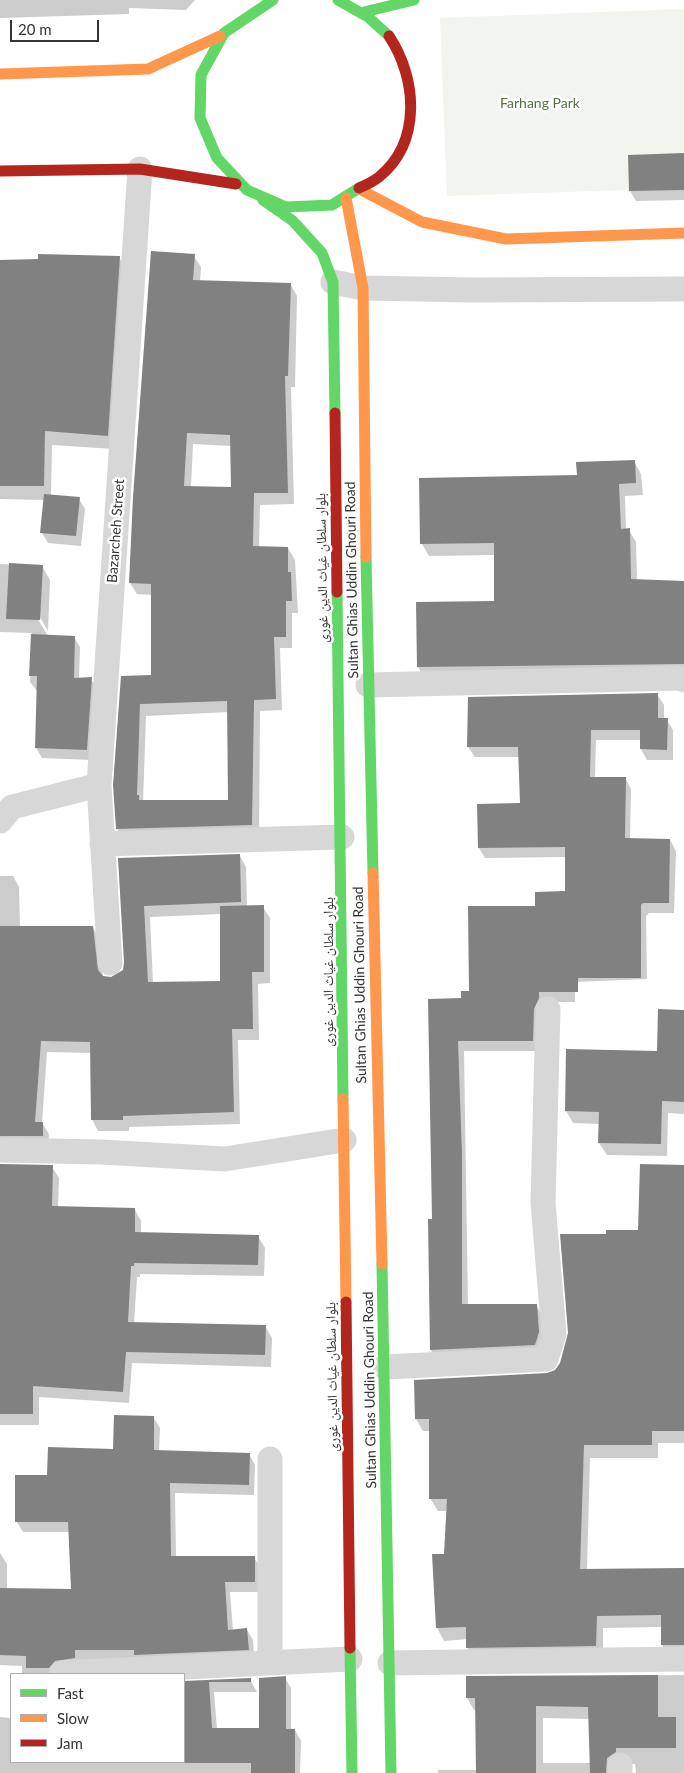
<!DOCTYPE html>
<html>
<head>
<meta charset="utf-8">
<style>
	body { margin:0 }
	#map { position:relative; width:684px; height:1773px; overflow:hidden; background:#fff; font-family:Lato,sans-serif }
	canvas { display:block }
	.legend { position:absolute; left:10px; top:1673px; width:175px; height:90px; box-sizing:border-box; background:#fff; border:1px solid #adadad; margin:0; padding:6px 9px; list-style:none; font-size:15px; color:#333 }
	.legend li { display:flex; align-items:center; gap:10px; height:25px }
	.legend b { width:25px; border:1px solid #adadad }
	.scale { position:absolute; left:10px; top:20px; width:89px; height:22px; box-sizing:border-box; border:2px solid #333; border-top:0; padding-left:6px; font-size:15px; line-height:18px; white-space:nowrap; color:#333; -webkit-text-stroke:4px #fff; paint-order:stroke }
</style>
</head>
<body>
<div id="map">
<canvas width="684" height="1773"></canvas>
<ul class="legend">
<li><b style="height:6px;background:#63d668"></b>Fast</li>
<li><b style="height:6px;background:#ff974d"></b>Slow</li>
<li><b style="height:6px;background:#b3261e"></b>Jam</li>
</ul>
<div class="scale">20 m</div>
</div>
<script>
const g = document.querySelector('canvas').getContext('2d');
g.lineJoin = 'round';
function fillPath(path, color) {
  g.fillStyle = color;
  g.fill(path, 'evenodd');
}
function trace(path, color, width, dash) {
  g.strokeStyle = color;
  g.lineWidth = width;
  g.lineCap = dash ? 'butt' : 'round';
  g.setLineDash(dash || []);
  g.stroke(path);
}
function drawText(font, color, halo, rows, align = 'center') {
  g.font = font + ' Lato,"Noto Naskh Arabic",sans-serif';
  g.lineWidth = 5;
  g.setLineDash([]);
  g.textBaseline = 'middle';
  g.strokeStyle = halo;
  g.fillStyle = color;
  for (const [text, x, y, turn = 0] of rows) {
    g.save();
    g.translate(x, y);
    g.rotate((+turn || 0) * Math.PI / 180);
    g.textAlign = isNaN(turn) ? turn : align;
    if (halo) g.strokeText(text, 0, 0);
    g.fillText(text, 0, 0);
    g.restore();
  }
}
fillPath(new Path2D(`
	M684,9V188L447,196L440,18Z`), '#f1f5ed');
fillPath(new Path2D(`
	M0,0H195L186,10L129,8V14L0,18Z
	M684,155V200L636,201L630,191Z
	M194,256L201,267L200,282L291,285L297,296L295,387H291L294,504L260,505L259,548H288L295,560L298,613H292V648H280L282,710L260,711L259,837L124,841L117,829L122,677L152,676V595L137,594L130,583ZM193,444L231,446L232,489L191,487ZM229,712V801L143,802L146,716Z
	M119,257L127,271L115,449L52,445L51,496L79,499L85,509L81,546L48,543L42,533L45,500L0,499V261Z
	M634,461L641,474L643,495L625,496L626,530H629L636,542L637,580L684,582V676L425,679L418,667L495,602V555L429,556L422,544L578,476Z
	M0,564L42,566L50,580L48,631L38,614L36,616L48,636L74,637L80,647L79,679H91L97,689L92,760L42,758L36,748L38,692L30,682L32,633L0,632Z
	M657,694L664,705V720H667L673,730V760H647L641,749V740H596L595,778H625L631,789L630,839L670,840L676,851L674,913H649L646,916L647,979L575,982V1002H544L538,1051H464L468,1305H536L542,1316L541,1355L437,1361L431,1350L430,1220H433L462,999L471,993L536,908L566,892V857L485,858L479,848L521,804L520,757H475L468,747Z
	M240,856L246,867L247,907H263L270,918V983L258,984L259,1040H238L240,1124L129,1127V1131H98L92,1119V1053L47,1052L42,1123L49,1134L48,1148L0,1150V876H13L19,887L20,927H93L99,939L103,977L112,979L124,971L126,962L119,859ZM221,914L222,982L153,983L150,917Z
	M684,1054V1114L668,1113L667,1156L607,1155L599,1143L600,1124L573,1123L566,1111Z
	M0,1166L52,1167L59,1178L58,1208L135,1210L141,1221V1233L258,1236L265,1248L264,1276L140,1274V1277H137L134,1324L265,1326L272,1338L271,1367L132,1363L129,1403L39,1397V1425H0Z
	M684,1166V1443H658V1458H590L587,1570H684V1658L669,1657L662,1645V1627L603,1628V1658L475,1660L467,1647L468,1639L444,1641L437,1628L433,1555H445L447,1511H438L430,1498V1431H423L416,1419L556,1371L561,1364L607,1235L639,1231Z
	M153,1417L160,1428L159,1452L249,1454L255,1465L254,1495L175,1493L176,1557H254L260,1568V1592H230L233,1631L247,1630L253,1640L254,1660L57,1674H22V1666L0,1665V1553L7,1564V1590L72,1591L70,1532H23L17,1522L49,1476L114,1450Z
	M684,1675V1773H636L635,1764H620L614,1773H438V1770H478L476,1710H474L467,1698V1678ZM543,1718L590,1719L591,1763H543Z
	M285,1678L291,1688V1730H295L301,1741L300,1773H0V1717L11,1718V1762H184V1683L250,1679L257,1692H214L217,1729L260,1730Z`), '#0003');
fillPath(new Path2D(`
	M684,153V190L629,191L628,155Z
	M151,251L195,254L193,280L291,283L288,376H285L288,493H254L253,546L288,547V572H291L292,601H286V637H274L276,699L254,700L252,825L116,829L113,785L121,676L151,675V584L129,583L133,497ZM187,433L230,435L231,487L184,486ZM227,701L228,800H139V795H137L140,704Z
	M38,254L120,256L108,436L45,431L44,486H0V260L38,259Z
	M635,460L636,483L619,484L621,529L630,528L631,579L684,581V664L417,667L416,602L494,601V543L420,544L419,478L577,475L576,462Z
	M44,494L80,497L76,536L40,533Z
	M9,563L43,565L40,620L6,619Z
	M31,634L75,636L74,678L92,677L87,750L35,748L37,676H29Z
	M658,693V718H668L667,750L640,749V730H591L590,777H626L625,838L670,839L669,903H643L641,905V978H578V992H539V998L534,1009L533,1041H458L462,1155V1304H537L539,1332L535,1345L430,1350L428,1219H432L428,999L461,998V991H469L468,906H535V892L565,891V847L478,848L477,804L520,803L518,747H467L468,697Z
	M240,854L241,902L144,906L148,982L220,981V906L264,905V972H252L253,1029H232L234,1112L123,1116V1120H91L90,1042L41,1041L35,1122H43V1136H0V926H93L98,970L103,976L111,977L123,970L124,962L118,858Z
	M658,1009L684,1010V1102L662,1101L661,1144L598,1143L599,1112L565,1111L566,1049L657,1051Z
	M0,1164L53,1165L52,1206L135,1208V1232L259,1235L258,1265L134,1263V1266H131L128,1322L266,1325L265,1355L126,1352L123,1392L33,1386V1414H0Z
	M640,1164L684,1165V1431H652V1445H584L580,1569L684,1568V1645H661V1615L597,1616L596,1646L466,1648V1627L436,1628L432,1554H444L447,1499H429V1419H415L414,1380L547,1373L555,1370L560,1363L568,1333L560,1234H606V1230H638Z
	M114,1415L154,1416V1450L250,1453L249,1485L170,1483L171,1556H255V1582H225L228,1630L247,1628L249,1650L134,1655V1650H75V1658L55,1661L49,1668H26V1656L0,1655V1588L71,1589L68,1522H15V1475H47L48,1447L113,1449Z
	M658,1675V1717H676V1748H616V1752L607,1758L606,1773H590L588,1707L536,1706V1773H476L475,1698H466V1676Z
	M286,1676V1729H295V1773H251V1763H184V1681L251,1678V1682H209L212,1728H259V1678Z`), '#818181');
trace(new Path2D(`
	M333,282L363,288L472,290L684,289
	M368,685L681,678L684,680
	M0,821L12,807L99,785
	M102,844L342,837
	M110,963L99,785L140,169
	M0,1150L101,1152L225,1159L344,1140
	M385,1367L546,1359L554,1334L543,1203L548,1009
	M270,1459V1662
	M390,1663L684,1659
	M62,1673L350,1659
	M620,1773V1765`), '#d7d7d7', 25);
trace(new Path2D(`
	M273,0L224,33L201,75L200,118L217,158L247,190L286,207L332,205L359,188
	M338,0L368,17L389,36
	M364,12L414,0
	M263,200L293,221L322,253L333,282L335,413
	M366,557L373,873
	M337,592L343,1099
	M382,1264L391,1773
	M350,1648L352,1773`), '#63d668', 11);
trace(new Path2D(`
	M0,74L148,69L220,36
	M363,191L422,222L506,239L684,233
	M346,198L363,288L366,557
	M373,873L382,1264
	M343,1099L346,1302`), '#ff974d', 11);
trace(new Path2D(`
	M0,171L140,169L236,184
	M359,188C366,185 374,181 379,177C422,142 417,78 389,36
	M335,413L337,592
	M346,1302L350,1648`), '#b3261e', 11);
drawText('14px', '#56703f', '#fff', [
	["Farhang Park",540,103]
]);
drawText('14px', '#333', '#fff', [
	["Bazarcheh Street",116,531,-86],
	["بلوار سلطان غیاث الدین غوری",322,568,-91],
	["Sultan Ghias Uddin Ghouri Road",352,580,-91],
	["بلوار سلطان غیاث الدین غوری",328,972,-90],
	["Sultan Ghias Uddin Ghouri Road",360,985,-91],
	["بلوار سلطان غیاث الدین غوری",332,1377,-91],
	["Sultan Ghias Uddin Ghouri Road",370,1390,-91]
]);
</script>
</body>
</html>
